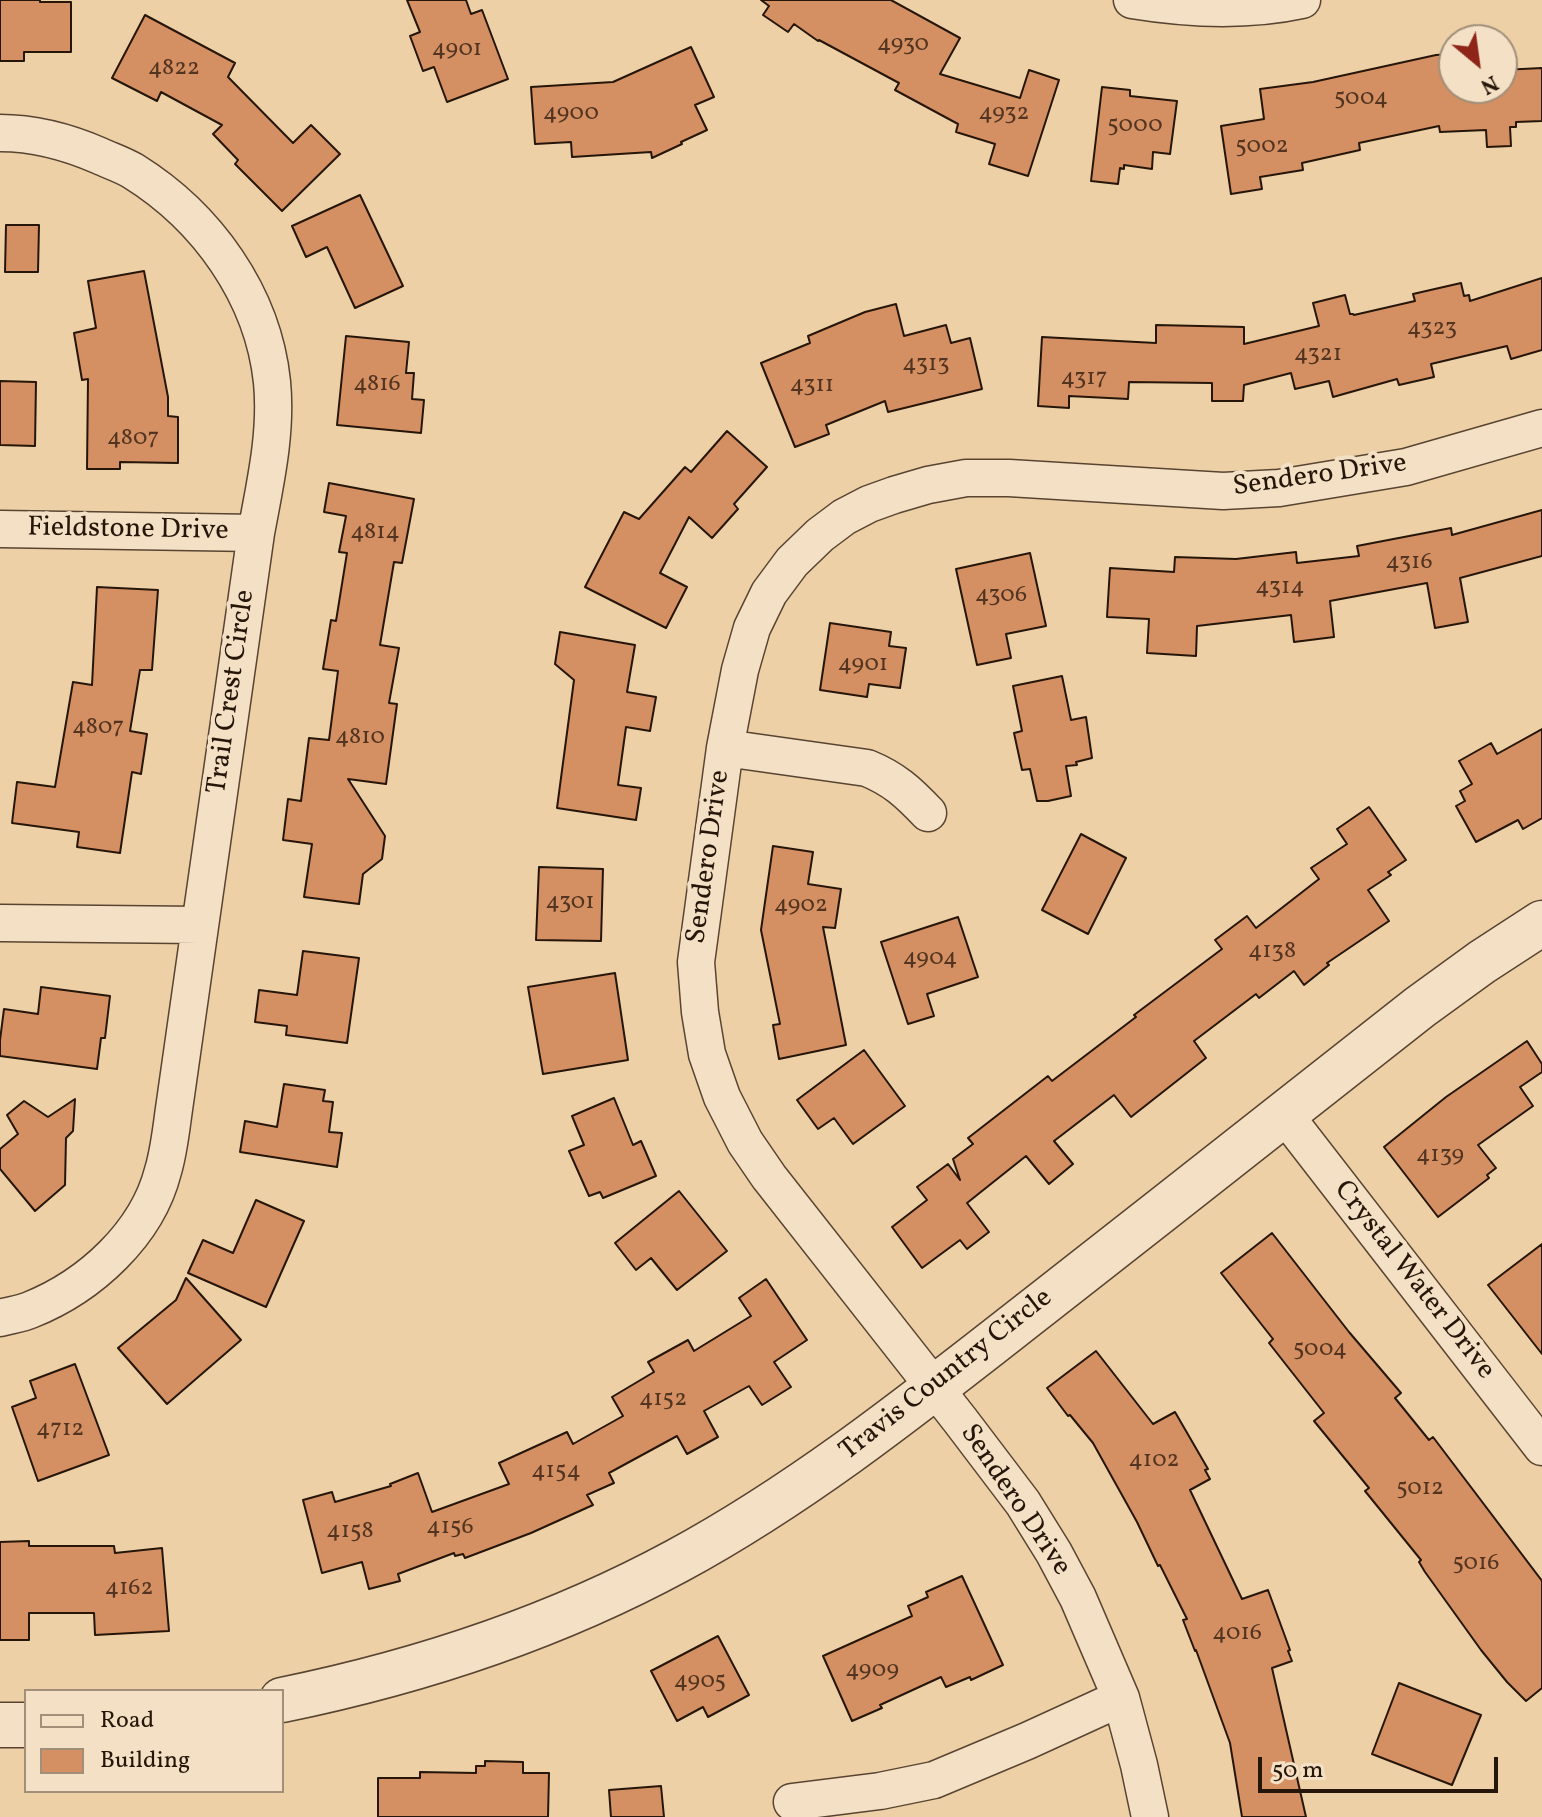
<!DOCTYPE html>
<html>
<head>
<meta charset="utf-8">
<style>
	body { margin:0 }
	#map { position:relative; width:1542px; height:1817px; overflow:hidden; background:#edd0a6; font-family:Vollkorn,serif }
	canvas { display:block }
	.legend { position:absolute; left:24px; top:1689px; width:260px; height:104px; box-sizing:border-box; background:#f3e0c5; border:2px solid #a18f7a; margin:0; padding:10px 14px; list-style:none; font-size:24px; color:#26160a }
	.legend li { display:flex; align-items:center; gap:16px; height:40px }
	.legend b { width:40px; border:2px solid #a18f7a }
	.north { position:absolute; left:1438px; top:24px; width:80px; height:80px; box-sizing:border-box; background:#f3e0c5; border:2px solid #a18f7a; border-radius:50%; rotate:151deg; font-size:22px; font-weight:700; line-height:32px; text-align:center; color:#26160a }
	.north::after { content:''; display:block; margin:auto; width:28px; height:36px; background:#8f2418; clip-path:polygon(50% 0,100% 100%,50% 72%,0 100%) }
	.scale { position:absolute; left:1258px; top:1757px; width:240px; height:36px; box-sizing:border-box; border:4px solid #26160a; border-top:0; padding-left:10px; font-size:24px; line-height:28px; white-space:nowrap; color:#26160a; -webkit-text-stroke:6px #f3e0c5; paint-order:stroke }
</style>
</head>
<body>
<div id="map">
<canvas width="1542" height="1817"></canvas>
<ul class="legend">
<li><b style="height:10px;background:#f3e0c5"></b>Road</li>
<li><b style="height:22px;background:#d48f62"></b>Building</li>
</ul>
<div class="north">N</div>
<div class="scale">50 m</div>
</div>
<script>
const g = document.querySelector('canvas').getContext('2d');
g.lineJoin = 'round';
function fillPath(path, color) {
  g.fillStyle = color;
  g.fill(path, 'evenodd');
}
function trace(path, color, width, dash) {
  g.strokeStyle = color;
  g.lineWidth = width;
  g.lineCap = dash ? 'butt' : 'round';
  g.setLineDash(dash || []);
  g.stroke(path);
}
function drawText(font, color, halo, rows, align = 'center') {
  g.font = font + ' Vollkorn,serif';
  g.lineWidth = 8;
  g.setLineDash([]);
  g.textBaseline = 'middle';
  g.strokeStyle = halo;
  g.fillStyle = color;
  for (const [text, x, y, turn = 0] of rows) {
    g.save();
    g.translate(x, y);
    g.rotate((+turn || 0) * Math.PI / 180);
    g.textAlign = isNaN(turn) ? turn : align;
    if (halo) g.strokeText(text, 0, 0);
    g.fillText(text, 0, 0);
    g.restore();
  }
}
const building = new Path2D(`
	M0,0H40V2H71V52H24V61H0Z
	M407,0H466L471,14L482,10L508,79L447,102L434,67L423,71L410,36L420,32Z
	M761,0H891L960,38L940,74L1020,98L1029,70L1059,80L1028,176L989,164L995,144L956,132L958,124L895,90L899,83L819,40L818,41L794,24L788,32L763,15L769,6Z
	M145,15L235,63L228,77L293,143L311,125L340,154L282,211L235,164L238,160L213,134L222,125L161,92L157,101L112,78Z
	M691,47L714,97L695,105L707,130L681,142L682,144L652,158L651,152L572,157L571,142L535,144L531,87L613,82Z
	M1454,54V88H1502V70L1542,68V121L1516,122V127H1510L1511,146L1487,147L1486,130L1440,132L1439,126L1359,143L1360,150L1302,163L1303,170L1260,177L1262,189L1231,194L1221,126L1264,119L1260,89L1313,82L1436,55Z
	M1102,87L1130,90V96L1177,101L1170,154L1153,152L1152,169L1124,165V169L1120,168L1118,184L1091,181Z
	M360,195L403,286L355,308L327,247L306,257L292,226Z
	M6,225H39L38,272H5Z
	M144,271L168,397V416L178,417V463L120,462V469H87L88,379L82,380L74,333L96,328L88,281Z
	M1542,278V350L1511,359L1507,346L1431,364L1434,377L1399,385L1397,379L1333,397L1329,381L1295,389L1291,373L1244,385L1243,401H1212V383L1129,382L1128,399L1069,396V408L1038,406L1042,337L1156,343V325L1244,327V344L1319,326L1313,303L1345,295L1350,314H1353L1354,315L1415,301L1413,294L1461,283L1464,296L1469,295L1470,301Z
	M896,304L904,336L946,325L951,343L970,338L982,389L888,412L885,401L826,425L829,434L795,447L761,363L810,343L808,336L865,312Z
	M346,336L409,342L406,373H414L412,399L424,400L421,433L337,425Z
	M0,381L36,382L35,446L0,445Z
	M727,431L767,467L734,504L738,509L712,538L689,517L660,573L687,587L666,628L585,587L624,512L639,519L685,467L691,472Z
	M329,483L414,499L402,563L394,562L380,645L399,648L389,703L397,704L386,784L348,779L385,836L382,859L363,874L359,904L304,897L312,844L283,840L288,799L301,801L309,738L329,740L338,671L323,669L331,620L336,621L347,553L339,552L346,516L324,512Z
	M1542,510V556L1460,578L1468,622L1435,628L1427,583L1330,601L1334,637L1294,642L1291,615L1197,626L1196,656L1147,653L1149,619L1107,617L1110,568L1174,572L1175,557L1236,559L1296,552L1297,563L1359,556L1357,546L1451,528L1452,535Z
	M1030,553L1046,626L1006,634L1011,658L977,665L956,569Z
	M97,587L158,590L152,670H140L130,731L147,734L141,774L132,772L120,853L77,847L79,832L12,823L17,782L55,787L73,682L92,685Z
	M830,623L891,632L889,646L906,648L900,688L869,684L867,697L820,690Z
	M560,632L635,645L627,692L656,697L650,731L626,727L618,785L641,788L636,820L557,808L574,680L555,664Z
	M1062,676L1071,720L1086,717L1092,758L1076,762L1077,765L1066,766L1071,796L1048,801H1037L1030,769L1022,770L1014,733L1022,731L1013,686Z
	M1542,729V818L1523,829L1518,820L1476,842L1456,806L1465,801L1460,791L1472,784L1459,761L1491,743L1497,754Z
	M1369,807L1406,860L1388,872L1391,875L1368,890L1389,921L1327,963L1329,965L1304,985L1294,971L1259,998L1256,994L1194,1041L1206,1058L1131,1117L1114,1095L1054,1141L1073,1164L1049,1184L1026,1156L967,1203L989,1232L967,1249L960,1240L922,1268L892,1227L927,1200L917,1187L948,1164L960,1180L953,1159L973,1144L968,1138L1048,1076L1052,1081L1136,1017L1134,1015L1222,949L1215,940L1247,916L1256,928L1319,879L1311,868L1347,844L1337,829Z
	M1081,834L1126,858L1088,934L1042,910Z
	M773,846L813,852L808,884L841,889L835,928L823,927L846,1045L779,1059L773,1025L780,1024L761,930Z
	M539,867L603,869L601,941L536,940Z
	M958,917L978,977L927,994L934,1016L908,1024L881,942Z
	M303,951L359,958L347,1043L286,1035L287,1026L255,1022L259,990L297,995Z
	M615,973L628,1060L543,1074L528,987Z
	M41,987L110,996L105,1038H101L97,1069L0,1056V1040L4,1009L38,1014Z
	M1527,1041L1542,1064V1072L1520,1087L1533,1106L1478,1145L1496,1168L1487,1175L1489,1178L1438,1217L1384,1147L1446,1097Z
	M864,1050L905,1106L853,1144L834,1118L818,1129L797,1100Z
	M284,1084L325,1090L323,1101L333,1102L329,1132L342,1133L337,1167L240,1152L245,1121L277,1127Z
	M614,1098L633,1145L641,1141L656,1176L603,1198L600,1192L589,1196L569,1151L584,1145L572,1116Z
	M75,1099L73,1131L66,1138L65,1185L35,1211L0,1169V1149L18,1134L7,1115L24,1101L48,1117Z
	M679,1191L727,1251L677,1290L651,1258L636,1270L615,1243Z
	M256,1200L304,1221L266,1307L188,1273L203,1240L233,1253Z
	M1272,1233L1349,1332L1401,1393L1395,1398L1429,1440L1433,1437L1542,1581V1688L1526,1701L1507,1682L1481,1650L1425,1572L1419,1562L1421,1560L1365,1491L1369,1488L1314,1421L1324,1413L1269,1343L1273,1339L1221,1273Z
	M1542,1244V1354L1488,1285Z
	M186,1278L241,1340L167,1404L118,1348L176,1300Z
	M766,1279L807,1340L774,1362L791,1387L762,1405L749,1386L704,1411L718,1437L687,1454L677,1436L609,1473L614,1483L587,1495L593,1505L531,1533L465,1558L463,1554L455,1556L454,1553L398,1574L400,1581L369,1589L362,1562L322,1573L303,1500L332,1492L335,1502L391,1486L390,1484L418,1473L432,1512L509,1484L499,1463L567,1432L573,1444L623,1416L612,1397L654,1372L648,1362L688,1340L694,1351L751,1316L739,1298Z
	M1096,1351L1153,1424L1175,1412L1208,1469L1205,1470L1210,1479L1190,1490L1242,1599L1268,1590L1290,1650L1288,1651L1292,1661L1272,1668L1306,1817H1242L1230,1743L1196,1650L1195,1651L1183,1620L1187,1619L1160,1565L1158,1566L1137,1522L1093,1443L1070,1415L1068,1416L1047,1388Z
	M75,1364L109,1455L38,1481L12,1407L36,1398L30,1381Z
	M29,1541V1546H114L115,1553L162,1548L169,1631L95,1635L94,1613H29V1640H0V1542Z
	M962,1576L1003,1665L971,1680L970,1677L946,1687L941,1677L880,1705L882,1708L852,1721L823,1656L912,1616L908,1606L928,1597L926,1592Z
	M718,1636L749,1695L708,1717L703,1707L677,1721L651,1671Z
	M1399,1683L1481,1715L1452,1785L1372,1754Z
	M485,1761L523,1762V1773H549L548,1817H378V1778H420V1772L476,1773V1766H485Z
	M661,1786L664,1817H611L609,1790Z`);
fillPath(building, '#d48f62');
trace(building, '#26160a', 2);
const minor = new Path2D(`
	M1132,0C1187,9 1247,12 1302,0
	M0,133C35,133 68,142 100,156C111,161 123,165 133,171C207,217 263,295 272,382C277,433 265,484 256,533L174,1109C171,1130 169,1151 163,1171C147,1234 90,1286 30,1310C21,1314 10,1315 0,1318
	M0,529L256,533
	M725,748L867,768C894,779 908,792 928,813
	M0,923L199,925
	M1284,1114L1542,1447
	M792,1802L880,1791L934,1780L1027,1741L1121,1698
	M1150,1817L1139,1765L1121,1698L1078,1598L1054,1553L1023,1503L960,1420L769,1177L745,1142L722,1097L707,1054L700,1012L696,962L725,748L740,670L752,628L769,593L792,562L820,535L844,517L869,504L894,495L928,485L966,478H1009L1223,491L1279,488L1406,467L1542,428`);
const tertiary = new Path2D(`
	M282,1700C419,1672 553,1628 677,1561C808,1490 924,1396 1042,1304C1168,1205 1294,1107 1420,1007L1482,962L1542,923
	M0,1725H26`);
trace(minor, '#584431', 39);
trace(tertiary, '#584431', 47);
trace(minor, '#f3e0c5', 36);
trace(tertiary, '#f3e0c5', 44);
drawText('24px', '#523420', null, [
	["4930",903,46],
	["4901",457,51],
	["4822",174,70],
	["5004",1361,100],
	["4900",571,115],
	["4932",1004,115],
	["5000",1135,127],
	["5002",1262,148],
	["4323",1432,330],
	["4321",1318,356],
	["4313",926,366],
	["4317",1084,380],
	["4816",377,386],
	["4311",812,387],
	["4807",133,440],
	["4814",375,534],
	["4316",1409,564],
	["4314",1280,589],
	["4306",1001,597],
	["4901",863,666],
	["4807",98,729],
	["4810",360,739],
	["4301",570,904],
	["4902",801,907],
	["4138",1272,953],
	["4904",930,960],
	["4139",1440,1157],
	["5004",1320,1351],
	["4152",663,1401],
	["4712",60,1431],
	["4102",1154,1462],
	["4154",556,1473],
	["5012",1420,1490],
	["4156",450,1529],
	["4158",350,1533],
	["5016",1476,1565],
	["4162",129,1590],
	["4016",1237,1635],
	["4909",872,1672],
	["4905",700,1683]
]);
drawText('28px', '#26160a', '#f3e0c5', [
	["Sendero Drive",1320,477,-8],
	["Fieldstone Drive",128,531,1],
	["Trail Crest Circle",233,692,-82],
	["Sendero Drive",710,857,-82],
	["Crystal Water Drive",1413,1281,52],
	["Travis Country Circle",947,1376,-38],
	["Sendero Drive",1014,1501,56]
]);
</script>
</body>
</html>
